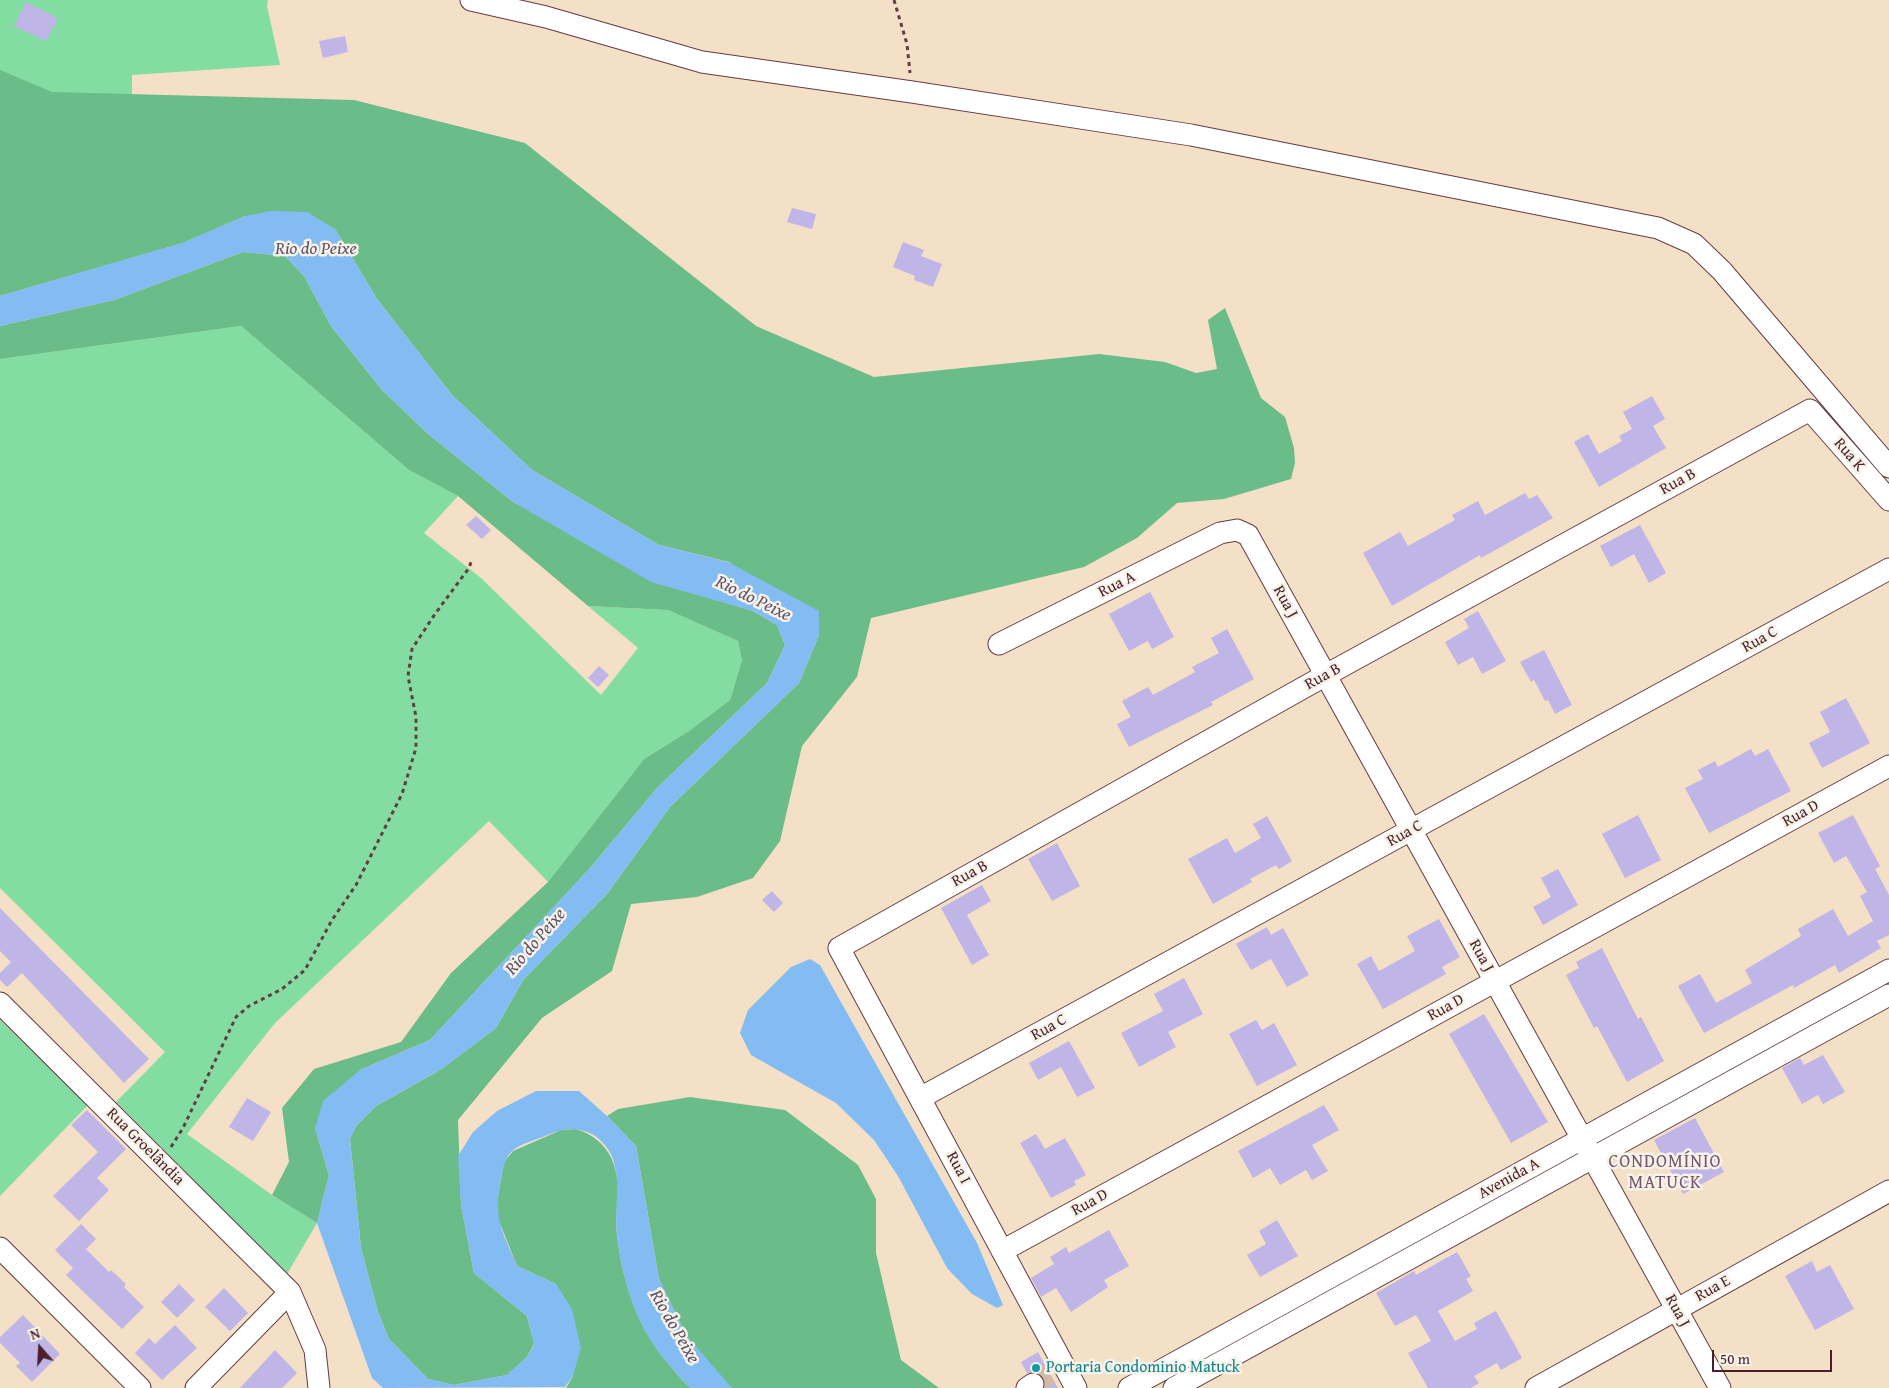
<!DOCTYPE html>
<html>
<head>
<meta charset="utf-8">
<style>
	body { margin:0 }
	#map { position:relative; width:1889px; height:1388px; overflow:hidden; background:#f4e0c7; font-family:"Gentium Book Plus",serif }
	canvas { display:block }
	.north { position:absolute; left:15px; top:1323px; width:50px; height:50px; -webkit-text-stroke:4px #f7f3e8; paint-order:stroke; rotate:341deg; font-size:14px; font-weight:700; line-height:20px; text-align:center; color:#4a1f2b }
	.north::after { content:''; display:block; margin:auto; width:18px; height:22px; background:#4a1f2b; clip-path:polygon(50% 0,100% 100%,50% 72%,0 100%) }
	.scale { position:absolute; left:1712px; top:1350px; width:120px; height:22px; box-sizing:border-box; border:2px solid #4a1f2b; border-top:0; padding-left:6px; font-size:15px; line-height:18px; white-space:nowrap; color:#4a1f2b; -webkit-text-stroke:4px #f7f3e8; paint-order:stroke }
</style>
</head>
<body>
<div id="map">
<canvas width="1889" height="1388"></canvas>
<div class="north">N</div>
<div class="scale">50 m</div>
</div>
<script>
const g = document.querySelector('canvas').getContext('2d');
g.lineJoin = 'round';
function fillPath(path, color) {
  g.fillStyle = color;
  g.fill(path, 'evenodd');
}
function trace(path, color, width, dash) {
  g.strokeStyle = color;
  g.lineWidth = width;
  g.lineCap = dash ? 'butt' : 'round';
  g.setLineDash(dash || []);
  g.stroke(path);
}
function drawText(font, color, halo, rows, align = 'center') {
  g.font = font + ' "Gentium Book Plus",serif';
  g.lineWidth = 5;
  g.setLineDash([]);
  g.textBaseline = 'middle';
  g.strokeStyle = halo;
  g.fillStyle = color;
  for (const [text, x, y, turn = 0] of rows) {
    g.save();
    g.translate(x, y);
    g.rotate((+turn || 0) * Math.PI / 180);
    g.textAlign = isNaN(turn) ? turn : align;
    if (halo) g.strokeText(text, 0, 0);
    g.fillText(text, 0, 0);
    g.restore();
  }
}
fillPath(new Path2D(`
	M0,0H268L267,6L280,65L132,75V111L0,283Z
	M241,326L409,470L458,496L424,533L481,578L601,695L638,648L588,606L668,610L738,641L742,660L730,700L689,731L644,759L548,882L489,821L275,1023L187,1134L272,1195L317,1223L287,1274L116,1102L165,1052L0,888V359Z
	M0,1020L88,1105L0,1196Z`), '#83dda2');
fillPath(new Path2D(`
	M0,70L52,92L354,100L525,143L756,326L874,377L1099,354L1165,362L1196,373L1217,369L1208,320L1225,308L1261,398L1285,417L1294,448L1295,463L1291,479L1224,499L1177,503L1137,538L1084,567L871,618L857,677L802,746L780,841L753,878L697,897L631,904L612,971L542,1018L458,1120L461,1205L474,1273L527,1316L534,1344L527,1357L507,1375L454,1385L428,1379L389,1339L378,1312L361,1248L350,1139L356,1126L376,1106L440,1070L496,1028L523,980L607,894L670,807L799,683L819,635L729,562L659,545L532,470L452,395L377,299L335,229L245,216L183,243L0,296Z
	M243,252L285,256L304,276L331,326L382,390L428,434L513,502L714,599L753,611L777,625L785,645L767,683L658,787L590,868L430,1040L360,1070L315,1128L329,1175L317,1223L272,1195L289,1162L282,1108L314,1069L401,1042L451,973L548,882L644,759L689,731L730,700L742,660L738,641L668,610L588,606L458,496L409,470L241,326L0,359V326L114,300Z
	M690,1097L785,1110L858,1165L876,1199V1253L901,1360L939,1388H732L726,1383L686,1335L659,1279L636,1146L607,1116L618,1109Z
	M576,1129C599,1136 614,1153 617,1178C620,1196 614,1216 617,1235C623,1285 638,1331 673,1369C678,1375 684,1383 691,1388H566L573,1376L556,1284L517,1266L497,1216V1202L504,1162L513,1151L561,1130Z`), '#6abc88');
fillPath(new Path2D(`
	M271,211L307,212L335,229L377,299L452,395L532,470L659,545L728,562L819,611V635L799,683L670,807L607,894L523,980L496,1028L440,1070L376,1106L356,1126L350,1139L361,1248L378,1312L389,1339L428,1379L454,1385L507,1375L527,1357L534,1345L527,1316L474,1273L461,1205L458,1156L473,1132L497,1111L536,1091H579L607,1116L636,1146L659,1279L686,1335L732,1388H691C684,1383 678,1375 673,1369C637,1330 623,1286 617,1235C613,1204 627,1164 600,1140C586,1127 566,1127 550,1134C539,1139 521,1143 512,1151C504,1159 503,1169 501,1179C493,1219 502,1230 517,1266L556,1284L572,1309L581,1348L573,1376L565,1387L383,1388L372,1378L317,1223L329,1175L315,1128L323,1101L360,1070L430,1040L590,868L658,787L767,683L785,645L777,625L753,611L651,582L513,502L428,434L382,390L331,326L304,276L285,256L243,252L114,300L0,326V296L182,243L245,216Z
	M810,959L820,965L977,1243L1003,1305L997,1308L972,1294L947,1268L898,1176L874,1140L836,1103L751,1055L740,1033L748,1010L791,967Z`), '#83bbf3');
fillPath(new Path2D(`
	M26,2L58,18L46,41L14,26Z
	M345,36L348,52L323,58L319,41Z
	M792,208L816,214L812,229L787,222Z
	M903,242L924,250L921,256L942,264L933,287L914,280L915,276L893,267Z
	M1652,396L1665,419L1653,426L1666,448L1599,487L1574,442L1588,434L1599,454L1622,441L1619,436L1632,429L1623,412Z
	M1525,493L1529,499L1537,495L1553,518L1481,558L1480,555L1392,606L1363,553L1400,532L1408,546L1455,520L1452,515L1478,501L1485,515Z
	M476,516L491,530L482,539L466,525Z
	M1640,525L1666,573L1649,583L1634,554L1611,567L1600,546Z
	M1150,592L1174,637L1152,649L1148,641L1129,651L1109,614Z
	M1478,611L1506,661L1482,674L1473,657L1458,665L1445,642L1469,628L1464,619Z
	M1227,629L1254,679L1211,702L1213,705L1129,747L1117,724L1131,717L1122,701L1148,687L1153,695L1195,672L1192,667L1219,653L1211,638Z
	M1544,650L1572,705L1555,714L1548,700L1545,701L1534,680L1531,682L1520,662Z
	M599,666L609,675L598,687L588,678Z
	M1846,698L1870,743L1822,768L1809,743L1830,732L1820,712Z
	M1751,749L1755,756L1768,749L1791,791L1709,833L1685,788L1703,779L1698,770L1715,761L1718,767Z
	M1638,815L1661,860L1625,878L1602,834Z
	M1853,815L1880,866L1875,869L1889,895V935L1877,941L1881,948L1839,973L1835,965L1794,988L1793,985L1704,1033L1678,986L1700,974L1716,1003L1752,983L1745,970L1801,936L1798,929L1833,909L1848,936L1873,921L1860,896L1867,892L1846,856L1834,863L1818,833Z
	M1267,816L1292,861L1279,869L1276,865L1250,879L1252,882L1213,904L1188,859L1227,838L1235,853L1261,838L1253,824Z
	M1057,843L1080,886L1052,901L1028,859Z
	M1558,869L1578,905L1543,925L1533,907L1551,897L1541,878Z
	M982,885L991,901L967,915L989,955L972,965L941,908Z
	M772,891L783,903L774,912L762,900Z
	M0,908L149,1059L124,1083L22,973L7,987L0,980V973L11,962L0,951Z
	M1439,919L1460,957L1442,967L1446,974L1383,1009L1357,964L1371,956L1379,971L1415,951L1407,936Z
	M1267,927L1271,935L1283,928L1309,975L1287,987L1271,959L1251,970L1236,944Z
	M1602,948L1638,1019L1641,1017L1664,1061L1627,1082L1597,1026L1594,1028L1566,975L1579,968L1576,962Z
	M1184,978L1203,1014L1168,1032L1176,1047L1139,1067L1121,1033L1163,1011L1154,994Z
	M1484,1014L1548,1122L1511,1143L1449,1034Z
	M1256,1020L1262,1030L1274,1023L1297,1065L1257,1086L1229,1034Z
	M1069,1041L1095,1088L1077,1097L1061,1067L1038,1080L1029,1063Z
	M1823,1055L1845,1092L1823,1104L1818,1095L1802,1104L1782,1068L1800,1058L1804,1065Z
	M247,1098L271,1112L253,1141L229,1127Z
	M1324,1105L1339,1130L1312,1145L1328,1171L1312,1180L1306,1170L1280,1185L1270,1168L1253,1178L1238,1151Z
	M87,1110L126,1149L97,1178L109,1190L79,1221L53,1196L98,1152L71,1125Z
	M1695,1118L1724,1172L1683,1194L1654,1140Z
	M1036,1134L1045,1149L1065,1138L1086,1175L1074,1181L1076,1185L1051,1198L1020,1143Z
	M1277,1220L1298,1256L1260,1277L1247,1255L1266,1244L1259,1231Z
	M81,1224L96,1239L86,1249L109,1272L111,1270L126,1284L124,1287L144,1307L122,1329L66,1275L73,1268L55,1250Z
	M1109,1230L1129,1266L1104,1280L1108,1287L1071,1312L1056,1288L1041,1297L1031,1278L1054,1264L1050,1257L1066,1247L1069,1253Z
	M1457,1252L1471,1276L1466,1279L1473,1291L1438,1311L1455,1341L1477,1329L1474,1323L1496,1311L1522,1358L1501,1370L1497,1363L1474,1376L1479,1383L1471,1388H1428L1408,1353L1431,1341L1416,1315L1395,1326L1376,1293L1414,1271L1416,1275Z
	M1812,1261L1817,1272L1830,1265L1854,1309L1815,1330L1785,1276Z
	M179,1284L195,1300L177,1318L161,1302Z
	M224,1288L248,1313L230,1331L205,1307Z
	M23,1315L60,1354L32,1382L16,1366L20,1363L0,1343V1337Z
	M175,1325L197,1348L162,1380L135,1353L149,1338L155,1344Z
	M275,1350L297,1373L282,1388H240Z
	M1038,1352L1050,1374L1058,1388H1045L1044,1378L1039,1373H1027L1021,1362Z`), '#bfb5e6');
trace(new Path2D(`
	M1033,1384L1050,1374`), '#d2b9a8', 21, [21, 11]);
const minor = new Path2D(`
	M471,0L546,17L702,62L912,92L1191,135L1658,228L1694,244L1722,271L1889,467
	M999,644L1220,533L1237,530L1248,535L1720,1388
	M0,1003L290,1292L315,1350L319,1388
	M920,1098L1889,569
	M0,1248L140,1388
	M1002,1251L1889,766
	M196,1388L290,1292
	M1027,1388L1033,1384
	M1076,1388L839,948L1326,675L1810,410L1889,500
	M1129,1388L1889,970
	M1174,1388L1889,995
	M1536,1388L1889,1191`);
trace(minor, '#643c42', 23);
trace(new Path2D(`
	M894,0L907,44L910,73
	M171,1147L183,1128L236,1017L249,1006L282,989L305,970L332,920L356,885L402,794L416,748V717L408,676L412,649L435,614L469,568L471,562`), '#643c42', 3, [4, 4]);
trace(minor, '#fff', 21);
for (const [x, y, r, color] of [
	[1036,1368,5,"#0f9aa8"]
]) {
  const dot = new Path2D();
  dot.arc(x, y, r, 0, 2 * Math.PI);
  g.fillStyle = color;
  g.fill(dot);
  trace(dot, '#f7f3e8', 2);
}
drawText('16px', '#4a1f2b', '#f7f3e8', [
	["Rua K",1849,455,49],
	["Rua B",1678,482,-29],
	["Rua A",1117,585,-27],
	["Rua J",1285,602,61],
	["Rua C",1760,640,-29],
	["Rua B",1323,677,-29],
	["Rua D",1801,814,-29],
	["Rua C",1405,834,-29],
	["Rua B",970,874,-29],
	["Rua J",1481,956,61],
	["Rua D",1446,1008,-29],
	["Rua C",1049,1028,-29],
	["Rua Groelândia",145,1147,45],
	["Rua I",958,1168,62],
	["Avenida A",1509,1179,-29],
	["Rua D",1090,1203,-29],
	["Rua E",1713,1289,-29],
	["Rua J",1677,1311,61]
]);
drawText('16px', '#0d838f', '#f7f3e8', [
	["Portaria Condominio Matuck",1046,1368]
], 'left');
drawText('italic 18px', '#5b4e67', '#f7f3e8', [
	["Rio do Peixe",316,249],
	["Rio do Peixe",753,599,26],
	["Rio do Peixe",536,942,-49],
	["Rio do Peixe",674,1327,60]
]);
g.letterSpacing = '1px';
drawText('18px', '#73546c', '#f7f3e8', [
	["CONDOMÍNIO",1665,1162],
	["MATUCK",1665,1183]
]);
g.letterSpacing = '0px';
</script>
</body>
</html>
